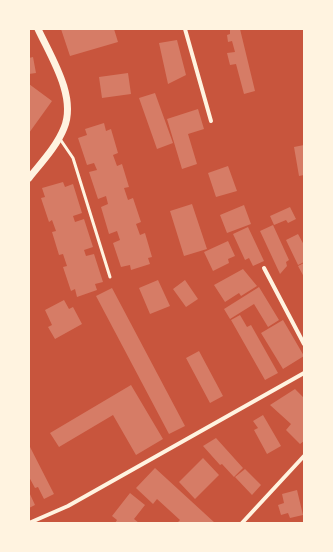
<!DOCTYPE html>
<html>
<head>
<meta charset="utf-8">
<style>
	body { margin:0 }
	#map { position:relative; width:333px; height:552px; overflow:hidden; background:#c8553d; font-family:"Golos Text",sans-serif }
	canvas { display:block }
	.frame { position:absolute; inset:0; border:30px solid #fff3e0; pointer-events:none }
</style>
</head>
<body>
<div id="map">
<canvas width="333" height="552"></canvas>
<div class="frame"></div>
</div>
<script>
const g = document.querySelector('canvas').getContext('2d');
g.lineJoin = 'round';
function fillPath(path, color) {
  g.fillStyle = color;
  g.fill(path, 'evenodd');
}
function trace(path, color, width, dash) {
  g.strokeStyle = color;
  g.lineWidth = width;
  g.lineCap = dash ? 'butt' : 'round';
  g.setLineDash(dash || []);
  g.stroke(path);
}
fillPath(new Path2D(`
	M61,29H114L118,42L70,56Z
	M230,29H240L255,91L244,94L236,64L230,65L227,53L235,52L232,41L228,42L227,35L230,34Z
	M177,40L186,75L168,84L159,43Z
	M33,57L36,73L29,74V58Z
	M128,73L131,94L102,98L99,77Z
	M29,84L52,101L29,133Z
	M155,93L173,143L157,149L139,98Z
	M198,109L204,129L188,134L197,164L182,169L167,119Z
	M104,123L106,131L111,129L118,153L113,155L117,166L122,164L129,187L124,188L128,200L133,198L141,222L136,224L140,235L145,233L152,257L148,258L150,264L131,270L130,265L121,267L113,243L120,240L117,231L109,234L101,207L108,204L106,196L98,199L89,172L97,170L94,163L87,165L78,138L87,135L85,129Z
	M304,145V175L299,176L294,147Z
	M228,166L237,191L216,197L208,173Z
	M63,182L65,187L73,184L82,213L73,216L75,222L84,219L93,247L84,250L86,256L94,254L103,282L95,284L97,290L77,297L75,289L71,291L63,267L67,266L63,254L59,255L52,232L56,231L52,220L49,222L41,198L45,197L42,188Z
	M192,204L207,249L184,256L170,211Z
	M244,205L251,224L227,233L220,215Z
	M290,207L296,219L288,223L286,220L274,225L270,216Z
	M273,225L289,260L286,262L287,266L280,274L260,231Z
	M248,227L264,261L253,266L249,258L245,260L233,234Z
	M298,234L304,245V262L298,265L286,240Z
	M228,241L235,256L228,259L229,263L213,271L204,252Z
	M304,263V277L298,266Z
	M243,269L257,286L241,296L239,293L225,302L214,285Z
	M158,280L170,306L150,314L139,288Z
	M185,280L198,299L186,307L173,289Z
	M259,287L279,320L268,327L254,304L230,319L224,309Z
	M112,288L185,426L169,434L96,296Z
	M64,300L69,309L73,307L82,324L55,339L48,327L52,325L45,310Z
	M240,315L247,327L251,325L278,373L265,380L231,320Z
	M283,320L304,356L283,369L261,333Z
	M199,351L223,396L210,403L186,358Z
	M131,385L163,439L136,455L113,415L59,447L50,433Z
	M295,389L304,398V441L300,444L286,430L291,424L270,405Z
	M263,415L281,446L267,454L254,430L258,428L253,421Z
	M216,438L243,468L234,477L222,464L220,465L203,446Z
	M29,445L54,494L44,499L38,487L35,488L29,477Z
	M203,458L219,475L195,499L179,482Z
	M155,468L215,523H177L180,520L157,499L153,504L136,488Z
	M245,469L261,485L252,495L235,477Z
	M297,490L303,515L290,518L288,513L281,515L278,505L284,503L282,494Z
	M29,492L35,505L29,508Z
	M130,493L145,505L134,519L139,523H115L117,520L112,516Z`), '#d67c66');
trace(new Path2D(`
	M60,139L73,158L110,277`), '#fff3e0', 3);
trace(new Path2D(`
	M185,29L211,121
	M264,268L304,344
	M29,523L68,506L304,373
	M242,523L304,456`), '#fff3e0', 4);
trace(new Path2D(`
	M29,178C41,163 57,146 64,128C77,97 51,57 38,29`), '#fff3e0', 7);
</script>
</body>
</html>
